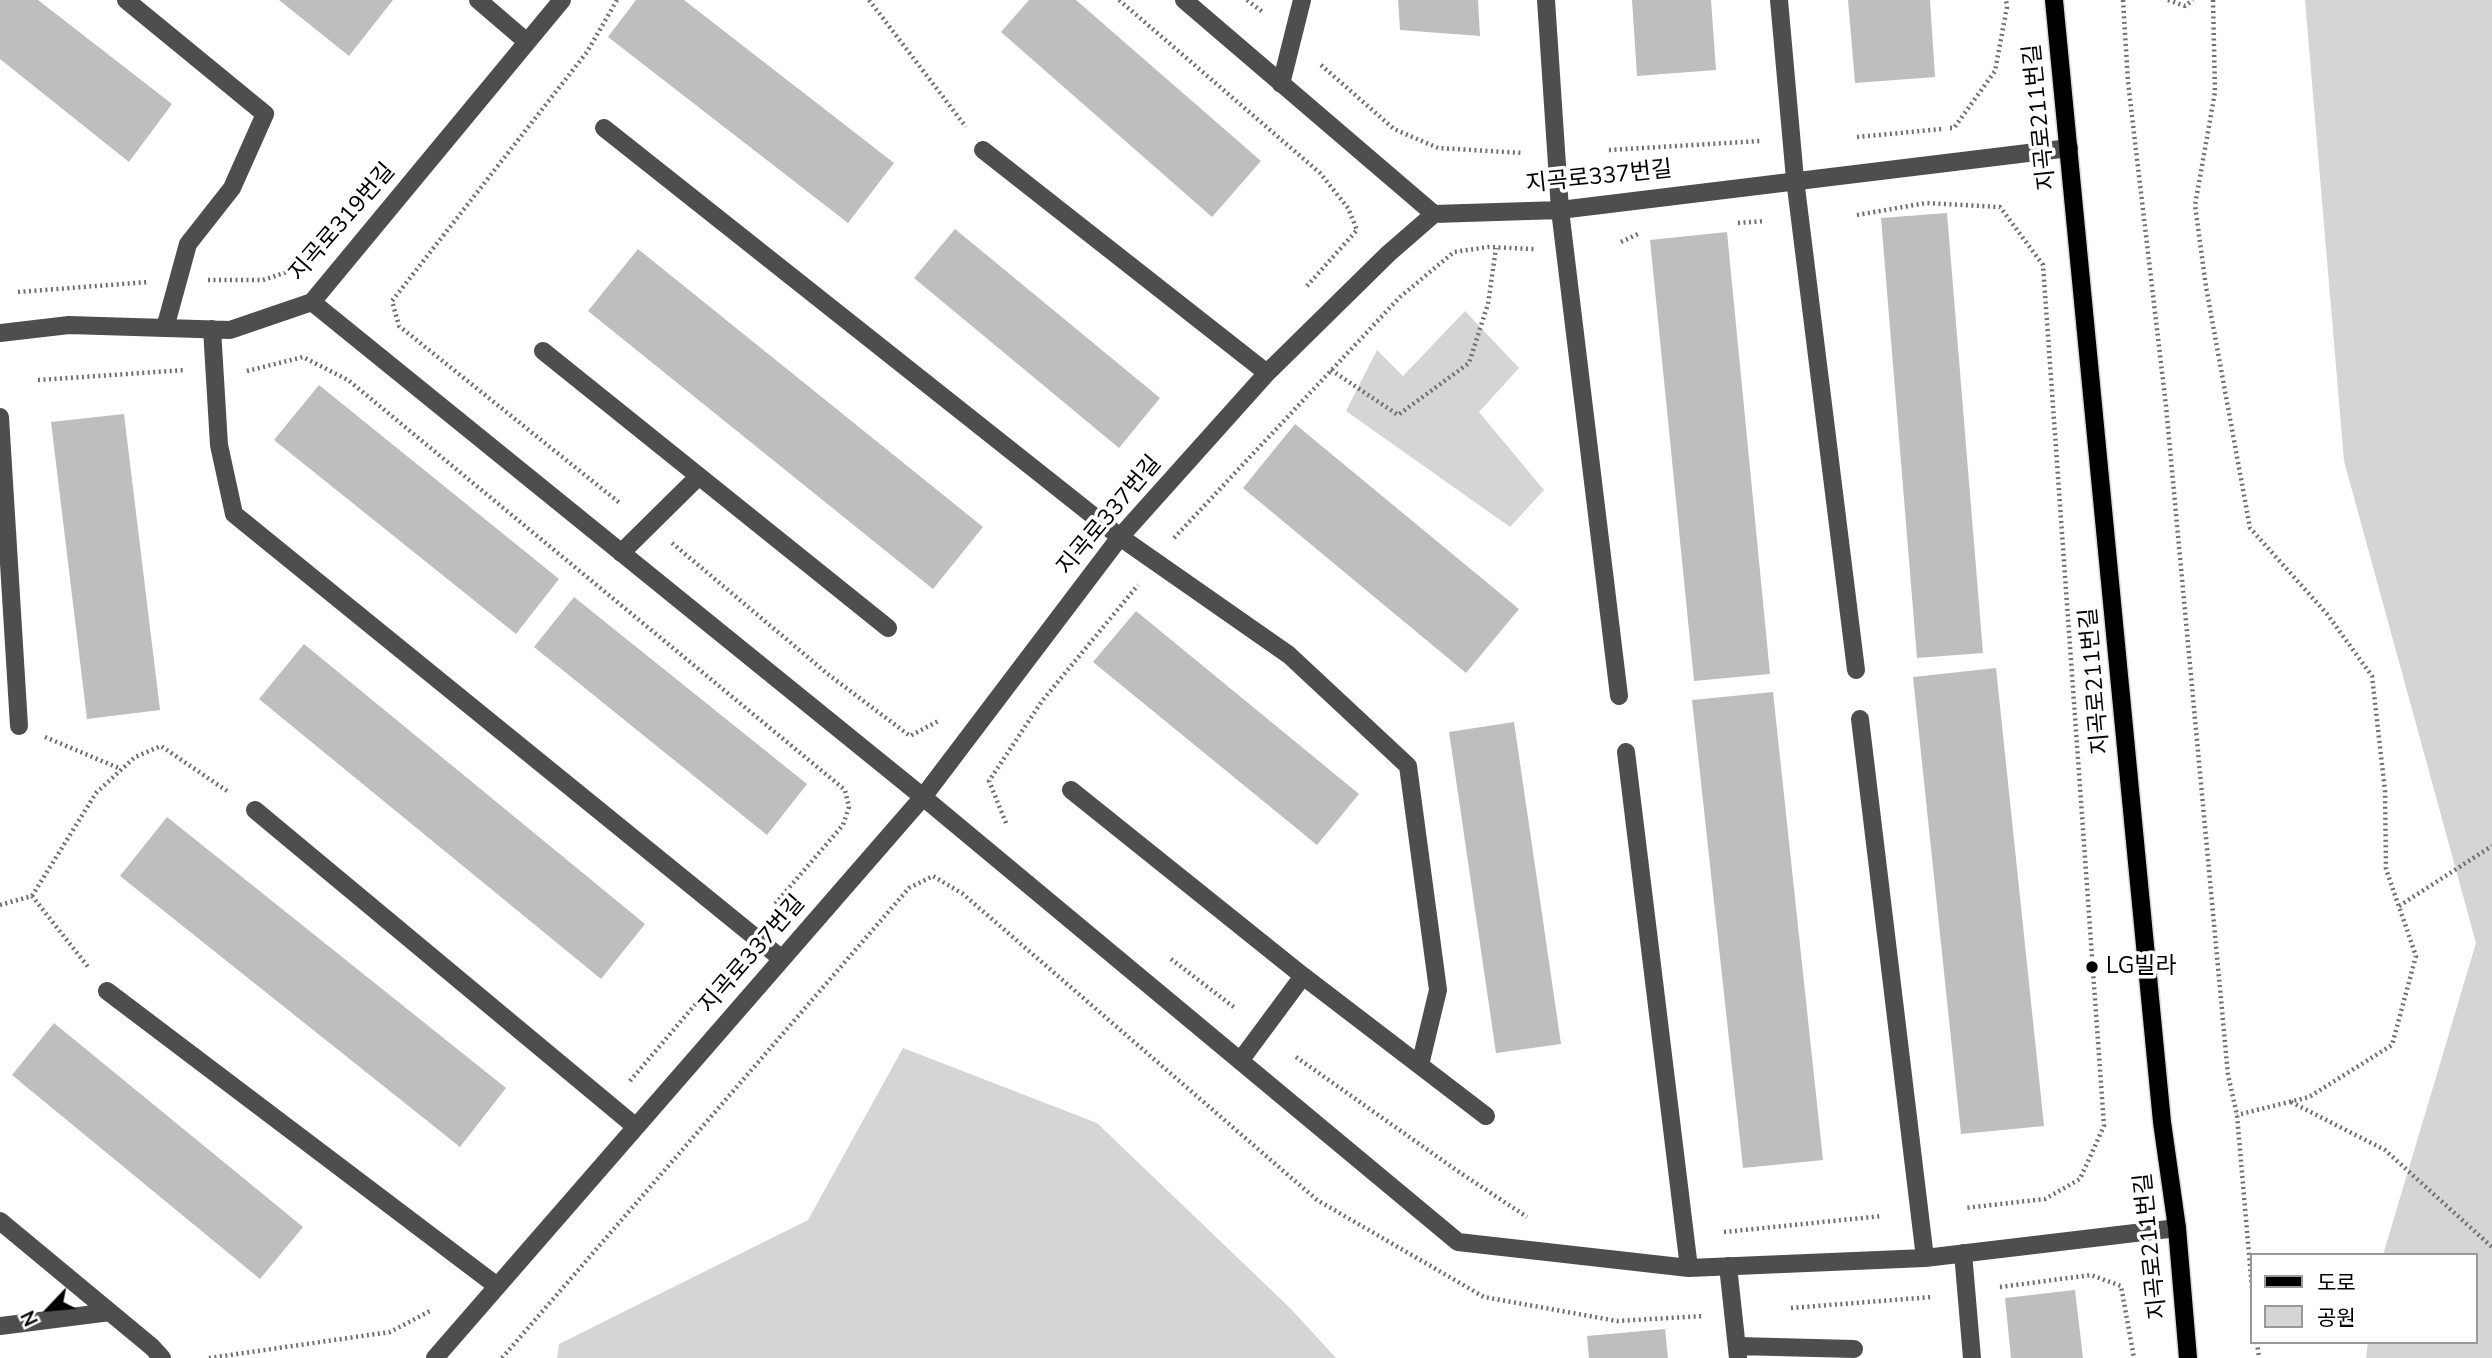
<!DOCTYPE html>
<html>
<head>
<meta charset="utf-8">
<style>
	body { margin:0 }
	#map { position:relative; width:2492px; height:1358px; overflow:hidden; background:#fff; font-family:"Nunito Sans","Noto Sans KR",sans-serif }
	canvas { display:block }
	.legend { position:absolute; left:2250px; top:1253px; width:228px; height:91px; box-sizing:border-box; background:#fff; border:2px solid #999; margin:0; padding:9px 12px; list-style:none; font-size:21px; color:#000 }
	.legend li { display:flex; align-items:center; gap:14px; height:35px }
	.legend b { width:35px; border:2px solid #999 }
	.north { position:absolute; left:14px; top:1274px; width:70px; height:70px; -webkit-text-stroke:5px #fff; paint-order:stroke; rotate:244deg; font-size:19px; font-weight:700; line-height:28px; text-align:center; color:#000 }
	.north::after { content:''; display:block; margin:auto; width:24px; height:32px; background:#000; clip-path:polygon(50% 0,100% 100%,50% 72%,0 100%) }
</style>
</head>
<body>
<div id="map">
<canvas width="2492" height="1358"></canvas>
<ul class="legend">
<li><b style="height:9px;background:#000"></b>도로</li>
<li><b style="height:19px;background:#d5d5d5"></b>공원</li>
</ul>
<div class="north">N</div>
</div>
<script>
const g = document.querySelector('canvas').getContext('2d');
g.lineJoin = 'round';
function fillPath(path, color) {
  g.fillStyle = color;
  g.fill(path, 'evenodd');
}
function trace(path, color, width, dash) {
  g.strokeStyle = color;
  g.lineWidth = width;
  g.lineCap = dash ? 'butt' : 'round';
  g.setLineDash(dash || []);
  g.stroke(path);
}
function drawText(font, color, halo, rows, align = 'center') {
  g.font = font + ' "Nunito Sans","Noto Sans KR",sans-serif';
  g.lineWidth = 7;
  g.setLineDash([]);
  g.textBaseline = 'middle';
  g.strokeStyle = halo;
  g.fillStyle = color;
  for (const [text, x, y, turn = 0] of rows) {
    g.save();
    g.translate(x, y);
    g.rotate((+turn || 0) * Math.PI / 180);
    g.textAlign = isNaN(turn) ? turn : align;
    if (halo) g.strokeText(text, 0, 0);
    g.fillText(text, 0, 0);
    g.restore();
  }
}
fillPath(new Path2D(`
	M2305,0H2492V1358H2366L2368,1342H2476V1255H2383L2476,943L2344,461Z
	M1465,311L1519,368L1479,412L1544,490L1510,527L1346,411L1377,350L1403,376Z
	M903,1048L1097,1123L1291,1309L1336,1358H557L559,1344L808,1220Z`), '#d5d5d5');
fillPath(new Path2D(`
	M0,0H38L172,104L129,162L0,59Z
	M279,0H393L349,56Z
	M636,0H684L894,163L848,223L608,37Z
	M1029,0H1076L1261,161L1212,217L1001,32Z
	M1398,0H1478L1480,36L1400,30Z
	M1632,0H1711L1716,70L1637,76Z
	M1848,0H1930L1935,77L1855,83Z
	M1947,213L1983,653L1917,658L1881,218Z
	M955,229L1160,398L1119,448L914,278Z
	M1727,232L1770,674L1694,681L1650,240Z
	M638,249L983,527L933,589L588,311Z
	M319,385L559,579L516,634L274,440Z
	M124,414L160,710L87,719L51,422Z
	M1295,424L1519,609L1466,673L1243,488Z
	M574,597L807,784L767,835L534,647Z
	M1136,611L1359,794L1317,845L1093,662Z
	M304,644L645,924L601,979L259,699Z
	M1996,668L2044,1126L1961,1134L1913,677Z
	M1773,692L1823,1160L1743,1168L1692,700Z
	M1514,722L1561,1044L1496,1053L1449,732Z
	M167,817L506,1088L460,1147L120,876Z
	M54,1023L303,1227L260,1279L12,1075Z
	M2075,1290L2083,1358H2011L2005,1298Z
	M1665,1329L1668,1358H1589L1587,1336Z`), '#bebebe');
const major = new Path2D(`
	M2054,0L2162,1122L2177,1228L2188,1358`);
trace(major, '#dbdbdb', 21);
trace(new Path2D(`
	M617,0L587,52L392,301L399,326L621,504
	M869,0L966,127
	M1119,0L1320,173L1348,208L1357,230L1307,286
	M1247,0L1264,13
	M2123,0L2128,82L2166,406L2228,1075L2237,1115L2252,1289
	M2168,0L2185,6L2193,0
	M2213,0L2215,92L2195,205L2206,287L2250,528L2327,614L2372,676L2385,791L2386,869L2416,956L2392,1045L2309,1097L2237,1115
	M1321,65L1394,129L1438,148L1523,153
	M1950,128H1954L1995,71L2007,7L2006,0
	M1857,137L1942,129
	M1609,150L1760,141
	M1857,215L1926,203L2000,207L2043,265L2104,1126L2080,1179L2045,1199L1965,1208
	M1738,223L1765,221
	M1621,242L1640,233
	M208,280H263L299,268
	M18,292L148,282
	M1331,370L1398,415L1469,363L1488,304L1496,248
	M247,371L303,357L348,380L845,790L849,807L843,825L775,904
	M38,380L186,370
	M1174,538L1400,297L1454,252L1488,247L1534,249
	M672,543L829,675L910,736L940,720
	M45,737L121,769
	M1006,823L989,781L1042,701L1138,585
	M32,896L96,793L135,757L161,746L230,793
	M0,905L32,896L89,968
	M2399,906L2492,846
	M1171,959L1235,1008
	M1296,1057L1459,1172L1527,1217
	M630,1081L733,960
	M2291,1102L2385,1150L2492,1247
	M1724,1232L1882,1216
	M2000,1287L2091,1275L2121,1286L2134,1358
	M1791,1308L1932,1297
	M2257,1342L2259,1358
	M209,1358L390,1332L432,1310
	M502,1358L909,888L933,876L963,894L1317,1200L1484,1297L1617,1321L1704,1316`), '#707070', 4.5, [2, 3.5]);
trace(new Path2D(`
	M126,0L265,114L232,188L188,244L165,328
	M478,0L527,42
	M1184,0L1434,214
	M1546,0L1560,210L1619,696
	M1779,0L1795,179L1856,670
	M1281,84L1302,0
	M604,128L1120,537L1289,655L1408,766L1438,990L1420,1065
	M983,150L1267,373
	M312,302L923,797L1458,1242L1689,1268L1925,1258L2177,1228
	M212,329L219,445L234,514L782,959
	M0,333L69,325L230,330L312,302L562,0
	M543,351L888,628
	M0,417L19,726
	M621,553L699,476
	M1860,719L1925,1258
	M1626,752L1689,1268
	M1071,790L1303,976L1486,1116
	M255,810L636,1127
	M107,991L497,1286
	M1240,1061L1303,976
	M0,1221L152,1347L162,1358
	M1963,1253L1972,1358
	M1728,1266L1738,1358
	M0,1326L110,1312
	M1737,1346L1854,1349
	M435,1358L923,797L1120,537L1267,373L1388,254L1434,214L1560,210L2069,148`), '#4e4e4e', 18);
trace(major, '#000', 18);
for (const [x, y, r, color] of [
	[2092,967,7,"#000"]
]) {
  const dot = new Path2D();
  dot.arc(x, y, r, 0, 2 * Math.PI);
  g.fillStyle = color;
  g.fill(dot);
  trace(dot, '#fff', 2.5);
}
drawText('23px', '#000', '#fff', [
	["지곡로211번길",2041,117,-96],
	["지곡로337번길",1599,178,-6],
	["지곡로319번길",343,223,-49],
	["지곡로337번길",1110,516,-50],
	["지곡로211번길",2096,681,-95],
	["지곡로337번길",753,955,-49],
	["지곡로211번길",2152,1246,-96]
]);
drawText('23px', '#000', '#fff', [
	["LG빌라",2106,967]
], 'left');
</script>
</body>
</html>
